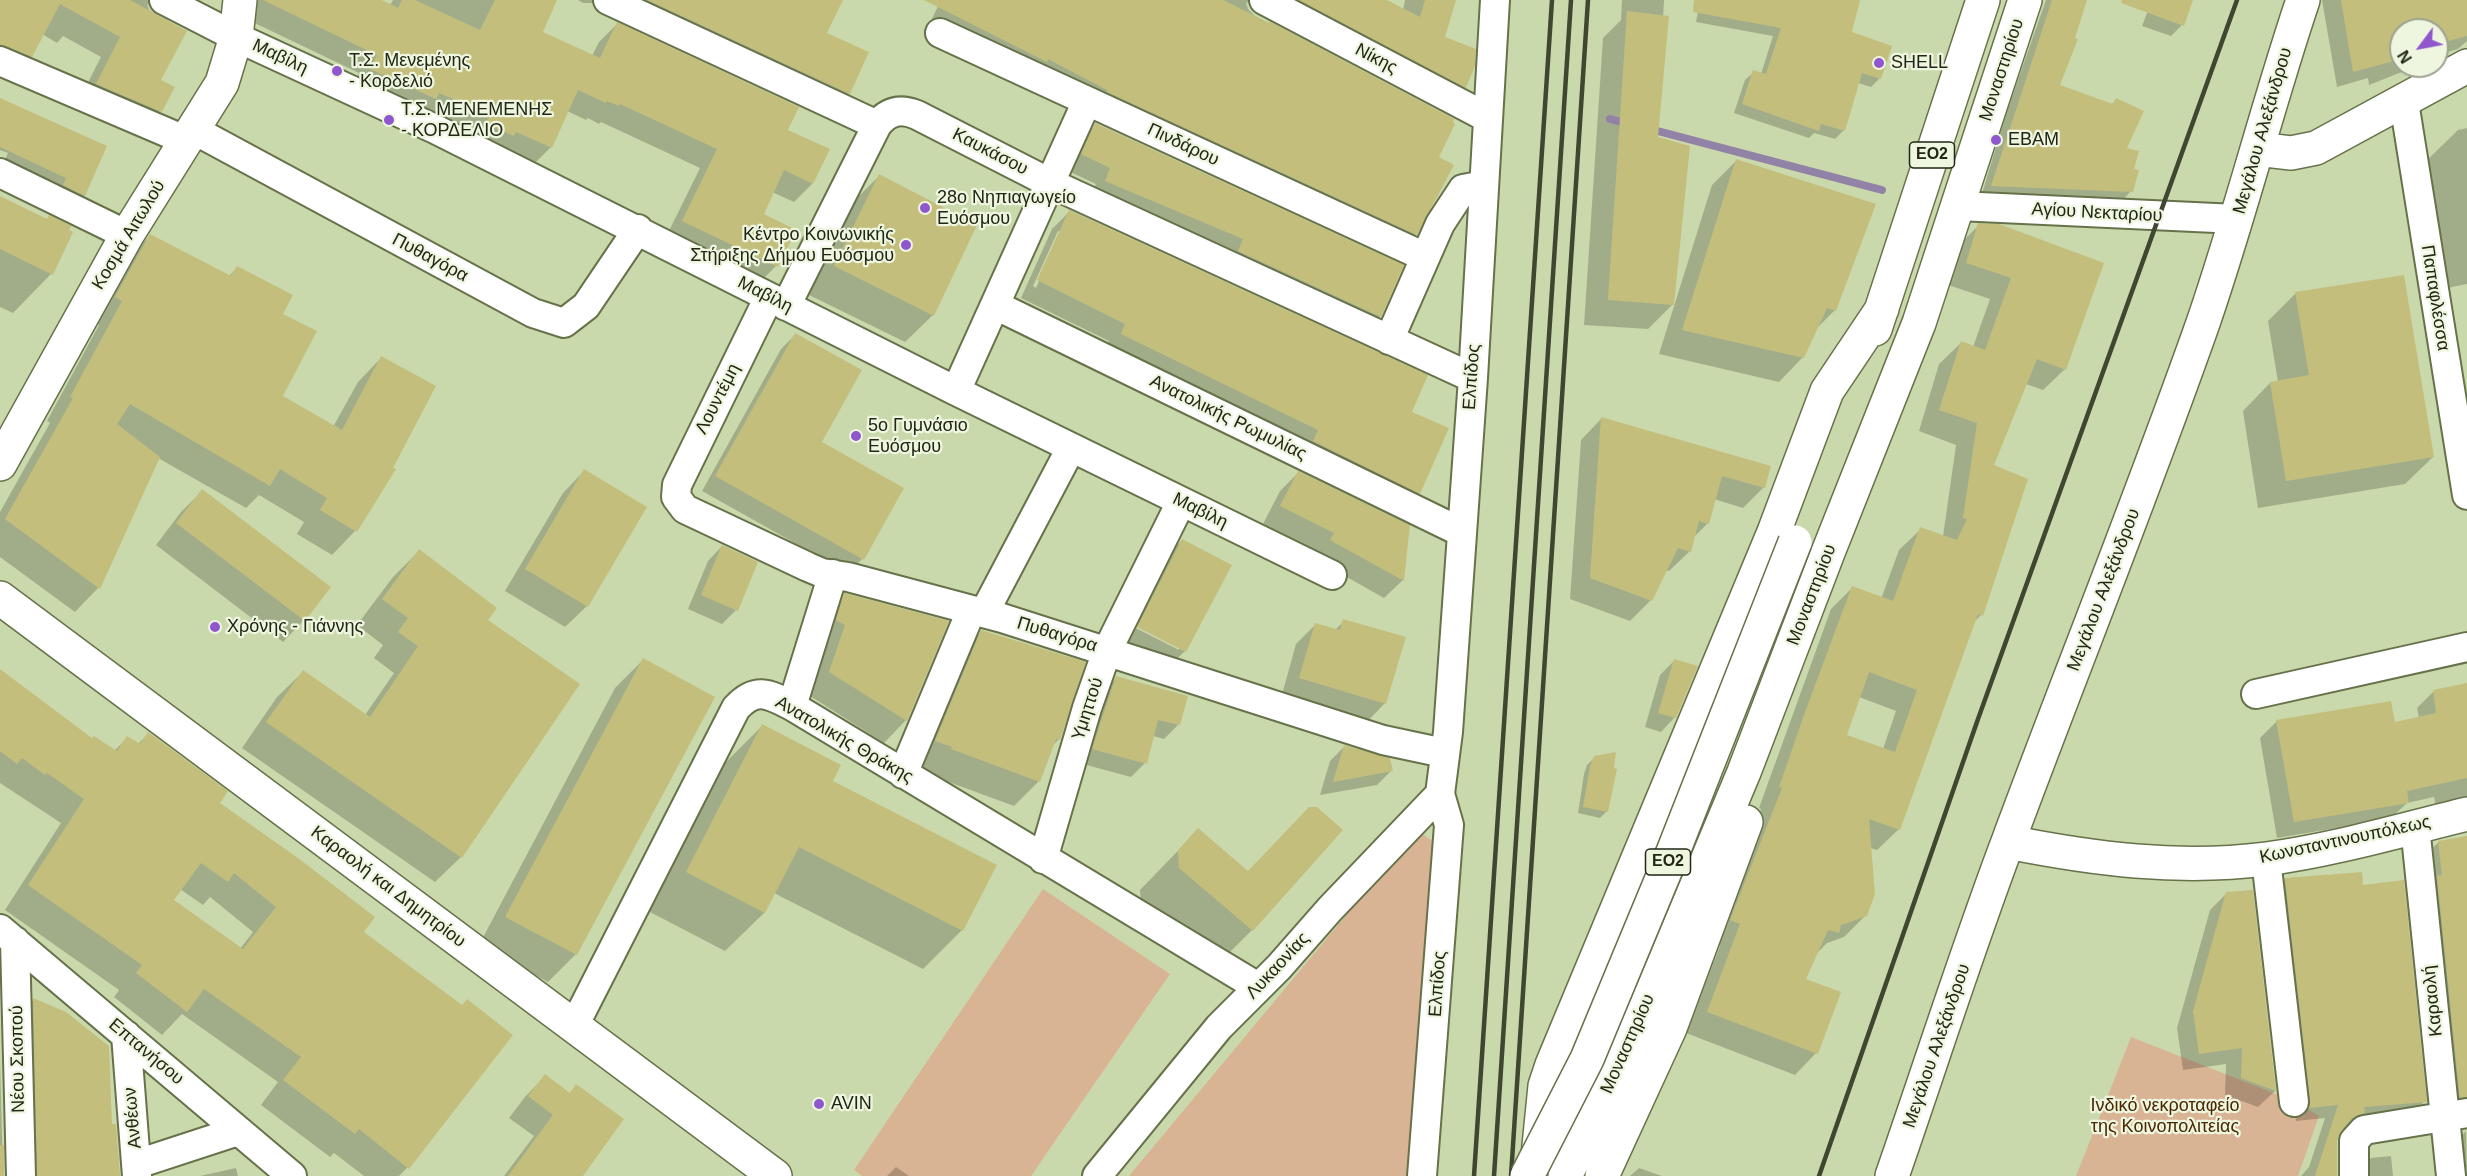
<!DOCTYPE html>
<html>
<head>
<meta charset="utf-8">
<style>
	body { margin:0 }
	#map { position:relative; width:2467px; height:1176px; overflow:hidden; background:#cad9ac; font-family:Helvetica,sans-serif }
	canvas { display:block }
	.north { position:absolute; left:2389px; top:18px; width:60px; height:60px; box-sizing:border-box; background:#eef6e0; border:2px solid #9ca38f; border-radius:50%; rotate:238deg; font-size:16px; font-weight:700; line-height:24px; text-align:center; color:#212615 }
	.north::after { content:''; display:block; margin:auto; width:21px; height:27px; background:#8f56cd; clip-path:polygon(50% 0,100% 100%,50% 72%,0 100%) }
</style>
</head>
<body>
<div id="map">
<canvas width="2467" height="1176"></canvas>
<div class="north">N</div>
</div>
<script>
const g = document.querySelector('canvas').getContext('2d');
g.lineJoin = 'round';
function fillPath(path, color) {
  g.fillStyle = color;
  g.fill(path, 'evenodd');
}
function trace(path, color, width, dash) {
  g.strokeStyle = color;
  g.lineWidth = width;
  g.lineCap = dash ? 'butt' : 'round';
  g.setLineDash(dash || []);
  g.stroke(path);
}
function drawText(font, color, halo, rows, align = 'center') {
  g.font = font + ' Helvetica,sans-serif';
  g.lineWidth = 4.5;
  g.setLineDash([]);
  g.textBaseline = 'middle';
  g.strokeStyle = halo;
  g.fillStyle = color;
  for (const [text, x, y, turn = 0] of rows) {
    g.save();
    g.translate(x, y);
    g.rotate((+turn || 0) * Math.PI / 180);
    g.textAlign = isNaN(turn) ? turn : align;
    if (halo) g.strokeText(text, 0, 0);
    g.fillText(text, 0, 0);
    g.restore();
  }
}
fillPath(new Path2D(`
	M1417,830L1435,843L1407,1176H1129Z
	M1043,889L1170,974L1031,1176H862L854,1170Z
	M2131,1037L2294,1101L2319,1116L2298,1176H2076Z`), '#d9b494');
fillPath(new Path2D(`
	M0,0H175L164,11L147,4L149,10L185,32L159,81L160,111L141,131L77,104L101,57L63,36L57,43L42,34L31,56L11,76L0,72Z
	M237,0H379L390,5L393,0H556L541,32L592,56L599,42L617,24L786,130L812,184L794,202L772,192L762,215L776,266L758,284L665,239L700,168L601,122L599,124L588,118L586,120L567,111L551,147L532,166L353,88L359,73L240,16Z
	M578,0H842L825,34L849,94L831,112L596,3H583Z
	M941,0H1384L1403,10L1405,0H1455L1444,37L1465,87L1446,105L1246,2L1248,9L1255,16L1452,119L1437,158L1416,234L1397,253L1027,80L927,29Z
	M1622,0H1664L1657,139L1673,304L1648,329L1584,325L1603,38L1621,20Z
	M1700,0H1859L1850,33L1890,47L1879,79L1871,87L1858,83L1843,131L1835,139L1814,133L1809,138L1734,113L1745,80L1754,72L1761,74L1773,36L1696,22Z
	M2046,0H2085L2058,85L2111,105L2116,100L2125,149L2132,170L2131,191L2120,203L1981,197L2006,114Z
	M2152,0H2192L2182,25L2171,36L2142,26Z
	M2322,0H2467V41L2458,49L2437,55V30H2401V66H2417L2369,85L2368,78L2337,87Z
	M0,100L84,195L64,215L0,170L8,153L0,150Z
	M1096,125L1402,266L1380,317L1364,332L1090,196L1096,184L1066,170L1080,140Z
	M2467,128V284L2442,289L2419,168L2458,130Z
	M1736,161L1835,310L1815,330L1803,357L1779,382L1659,354L1712,185Z
	M879,176L933,315L905,342L807,294L852,203Z
	M0,198L51,274L13,313L0,307Z
	M1069,212L1419,493L1402,511L1104,352L1109,341L1021,298L1052,229ZM1058,231H1061L1036,288L1033,286Z
	M1979,225L1999,226L2065,369L2043,390L2026,384L1992,466L1981,615L1973,623L1899,829L1877,850L1870,848L1866,915L1844,937L1827,943L1816,954L1804,980L1839,993L1816,1053L1795,1075L1686,1033L1720,946L1710,941L1761,809L1759,808L1831,609L1852,588L1881,599L1899,550L1921,529L1943,536L1956,445L1919,431L1939,364L1961,343L1973,347L1990,299L1945,284L1957,247ZM1859,697L1896,711L1883,749L1845,736Z
	M150,236L229,276L237,268L281,314V397L333,427L358,382L381,358L391,468L393,470L355,531L332,555L297,534L304,522L259,495L246,508L158,458L98,588L75,612L0,557V512L50,423L47,421L99,325L92,321L126,259Z
	M2296,293L2433,457L2405,484L2258,508L2243,411L2270,383L2278,382L2268,321Z
	M795,335L820,442L902,489L862,559L848,573L702,491L781,349Z
	M1601,419L1764,487L1743,508L1714,499L1708,523L1693,538L1690,551L1669,571L1665,570L1651,600L1630,621L1570,599L1581,440Z
	M584,471L587,606L565,627L505,591L563,493Z
	M1298,473L1408,526L1403,580L1384,598L1313,558L1317,552L1263,524L1280,491Z
	M202,491L329,587L304,620L283,642L156,545L181,512Z
	M1182,540L1185,651L1163,672L1117,648L1161,562ZM1132,622L1179,647V650L1130,625Z
	M722,546L736,610L722,624L688,609L708,561Z
	M419,551L486,620L461,857L435,882L242,748L277,697L303,672L365,715L394,673L374,658L383,645L357,625L393,577Z
	M845,595L906,720L884,743L807,694L822,617Z
	M1344,621L1385,703L1366,723L1281,698L1296,644L1316,624L1335,630Z
	M982,631L1059,739L1051,747L1039,781L1014,806L927,774L911,766L957,656Z
	M643,660L576,954L548,982L479,945L615,688Z
	M1674,661L1675,717L1661,732L1645,727L1660,675Z
	M0,671L92,740L114,751L128,737L138,744L148,734L218,804L362,933L407,1168L399,1176H364L334,1153L330,1157L261,1105L278,1082L182,1014L162,1035L114,997L119,990L5,910L61,823L0,783ZM180,889L203,905L210,897L253,932L240,949L172,901Z
	M1116,678L1178,725L1164,739L1153,736L1145,763L1131,777L1079,763L1102,692Z
	M2467,685V807L2437,812L2434,797L2407,803L2390,819L2277,838L2260,738L2277,721L2394,724L2419,718L2417,708L2434,691Z
	M762,726L831,782L962,930L923,969L774,893L764,913L725,951L648,911L723,765Z
	M1344,747L1391,771L1377,785L1320,795L1330,761Z
	M1594,758L1607,811L1600,818L1578,813L1584,774L1587,765Z
	M1198,830L1247,873L1340,830L1252,930L1213,969L1141,907L1140,890Z
	M2467,838V1123L2458,1113L2423,857L2439,842Z
	M2285,879L2362,886L2425,1101L2411,1115L2349,1127L2340,1131L2336,1141V1176H2301L2309,1167L2325,1118L2296,1121L2271,893Z
	M2252,891L2275,1091L2258,1107L2225,1095L2226,1064L2183,1070L2177,1028L2210,910L2227,893Z
	M33,1000L111,1126L120,1176H20L16,1017Z
	M0,1059L3,1176H0Z
	M545,1076L569,1094L576,1086L581,1176H504L534,1136L509,1118L525,1097Z
	M2466,1131L2467,1176H2453L2451,1147Z
	M2391,1156L2393,1176H2357V1172L2371,1158Z
	M896,1167L909,1176H887Z
	M236,1168L238,1176H200Z
	M1639,1168L1662,1176H1630Z`), '#0003');
trace(new Path2D(`
	M1610,119L1629,124
	M1650,129L1882,190`), '#9282a6', 8);
fillPath(new Path2D(`
	M0,0H130L187,31L161,80L175,87L162,112L96,84L120,37L60,4L32,57L0,45Z
	M263,0H382L398,8L402,0H415L480,30L495,0H557L543,32L600,58L617,22L799,107L788,130L830,149L813,184L784,170L764,214L796,230L778,267L682,221L717,149L620,104L619,106L607,101L606,103L578,90L552,148L516,132L514,136L486,124L490,115L439,93L436,99L370,69L377,55Z
	M647,0H843L827,33L869,52L850,94Z
	M924,0H1223L1269,23V21L1454,119L1453,122L1455,124L1439,157L1454,165L1417,235L1107,92V90L1048,59L1047,62Z
	M1299,0H1387L1420,17L1425,0H1456L1445,37L1476,49L1475,66L1466,88Z
	M1694,0H1860L1852,32L1892,46L1881,79L1862,73L1845,131L1821,124L1819,131L1742,104L1753,70L1766,74L1781,28L1693,12Z
	M2052,0H2087L2075,38L2078,39L2060,85L2113,104L2116,98L2144,111L2127,148L2139,151L2134,169L2139,170L2133,192L1991,186Z
	M2122,0H2193L2184,26L2121,3Z
	M2341,0H2467V36L2437,44V30H2401V59L2353,72Z
	M1627,11L1669,16L1658,137L1690,146L1674,305L1608,300Z
	M0,98L107,146L85,196L63,185L66,178L0,147Z
	M1095,123L1404,265L1381,317L1238,251L1243,239L1105,181L1110,168L1081,154Z
	M1736,159L1876,204L1836,311L1827,308L1804,358L1682,330Z
	M879,174L977,225L934,316L834,266Z
	M0,196L47,219L49,215L71,226L69,230L73,232L53,275L0,249Z
	M1069,210L1428,375L1412,412L1449,428L1420,494L1313,441L1318,430L1121,334L1125,324L1037,280Z
	M1978,223L1999,224L2104,263L2066,370L2037,359L1994,465L2028,479L1983,616L1978,614L1900,830L1869,819L1875,894L1867,916L1841,925L1839,933L1828,930L1806,979L1841,992L1818,1054L1707,1012L1740,924L1730,920L1782,788L1779,787L1804,715L1852,586L1893,601L1920,527L1957,540L1967,519L1963,518L1977,423L1939,410L1961,341L1985,350L2011,278L1966,263ZM1869,672L1917,690L1895,752L1847,735Z
	M150,234L231,276L237,266L293,295L283,314L317,331L283,396L342,430L381,356L436,386L393,468L396,469L357,532L320,510L327,498L280,469L270,486L130,404L117,424L160,457L100,589L5,519L73,398L70,397L122,301L115,297Z
	M2404,275L2434,457L2286,481L2270,382L2309,375L2295,292Z
	M795,333L862,370L822,442L904,488L864,560L715,476Z
	M1601,417L1771,466L1765,488L1722,476L1709,524L1699,521L1691,552L1678,548L1652,601L1590,578Z
	M584,469L647,507L588,607L525,569Z
	M1298,471L1410,525L1404,581L1330,540L1334,533L1280,506Z
	M202,489L331,587L305,621L176,523Z
	M1182,539L1232,565L1186,652L1137,627Z
	M722,545L758,562L738,611L701,595Z
	M419,549L497,608L488,620L580,684L462,858L266,722L303,670L370,717L418,646L398,632L408,618L382,599Z
	M844,593L949,621L907,721L829,672L845,625L836,620Z
	M1343,619L1406,637L1386,704L1299,678L1315,623L1340,630Z
	M981,630L1086,662L1060,740L1056,739L1040,782L951,749L952,747L935,741Z
	M643,658L715,697L577,955L505,917Z
	M1674,659L1698,666L1676,718L1658,713Z
	M0,669L92,738L94,736L117,751L127,736L140,744L148,732L228,791L220,803L298,858L375,917L364,932L462,1005L467,999L513,1035L409,1169L359,1129L355,1134L283,1080L301,1057L204,989L187,1012L136,973L142,965L28,885L84,799L47,773L45,775L22,758L17,764L0,751ZM201,863L228,882L234,873L276,907L243,949L174,900Z
	M1116,676L1188,696L1180,725L1158,720L1147,764L1092,749Z
	M2467,683V778L2407,791L2409,803L2294,822L2276,720L2391,701L2395,722L2436,713L2433,690Z
	M762,724L841,765L833,781L997,865L963,931L799,847L765,913L686,872Z
	M1344,745L1390,758L1393,771L1333,782Z
	M1616,752L1614,768L1617,769L1608,812L1583,807L1590,766L1594,756Z
	M1309,807H1317L1343,830L1253,931L1179,868L1178,850L1198,828L1248,871Z
	M2467,836V1097L2460,1098L2437,876L2442,875L2438,841Z
	M2362,872L2363,885L2404,880L2427,1102L2364,1107L2365,1113L2352,1118L2341,1131L2337,1141V1176H2315L2338,1105L2309,1108L2310,1100L2285,878Z
	M2253,890L2276,1091L2241,1078L2242,1048L2199,1054L2193,1011L2226,892Z
	M33,998L66,1012L109,1046L112,1124H116L120,1176H37Z
	M545,1074L570,1093L576,1084L624,1119L583,1176H508L553,1115L528,1096Z
	M0,1145H4V1176H0Z`), '#c4be7d');
const street = new Path2D(`
	M164,0L236,37L435,129L956,391L1332,575
	M608,0L877,125
	M1264,0L1488,118
	M940,33L1425,257
	M0,61L187,141
	M2404,102L2467,495
	M194,130L533,313L564,323L586,306L638,229
	M0,173L127,235
	M1958,206L2237,219
	M769,297L677,485L676,497L685,509L808,567L822,573L848,577L1002,618L1383,740L1444,753
	M995,305L1461,532
	M786,306L877,125C888,111 900,108 917,115L1050,183L1473,378
	M1389,340L1440,224L1463,189L1484,185
	M956,391L1087,101
	M984,613L1071,448
	M2256,694L2467,647
	M792,706L833,574
	M903,774L971,611
	M2415,826L2451,1176
	M1043,859L1087,708L1107,651L1181,502
	M2266,859L2294,1102
	M0,929L292,1176
	M15,941L21,1176
	M574,1026L736,708C756,686 769,694 792,706L1258,987
	M126,1035L137,1176
	M137,1164L238,1131
	M1097,1176L1219,1027L1279,967L1330,909L1440,794L1448,732L1473,378L1495,0
	M1422,1176L1449,825L1440,794
	M2354,1176V1141L2364,1130L2467,1113`);
const secondary = new Path2D(`
	M2257,149L2291,153L2316,148L2467,66
	M0,464L127,235L222,83L236,37L240,0
	M0,598L775,1176
	M2008,842C2094,859 2178,870 2266,859C2334,850 2401,830 2467,814
	M1892,1176C1931,1064 1967,950 2009,839C2073,667 2142,496 2203,323C2240,216 2267,107 2303,0`);
const primary = new Path2D(`
	M1875,329L1983,0
	M1538,1156L1545,1086L1552,1065L1774,532L1827,391L1882,309
	M1565,1176L1598,1111L1644,1011L1744,772L1827,555L1919,323L2025,0
	M1602,1176L1670,1028L1746,822`);
trace(street, '#65724a', 32);
trace(secondary, '#65724a', 36);
trace(primary, '#65724a', 36);
trace(street, '#fff', 28);
trace(secondary, '#fff', 33);
trace(primary, '#fff', 33);
trace(new Path2D(`
	M1474,1176L1552,0
	M1494,1176L1571,0
	M1511,1176L1588,0
	M1819,1176L1978,719L2237,0`), '#404731', 4.5);
const primaryBridge = new Path2D(`
	M1527,1176L1587,1059L1673,852L1795,542`);
trace(primaryBridge, '#65724a', 36, []);
trace(primaryBridge, '#fff', 33);
for (const [x, y, r, color] of [
	[1879,63,6,"#8f56cd"],
	[337,71,6,"#8f56cd"],
	[389,120,6,"#8f56cd"],
	[1996,140,6,"#8f56cd"],
	[925,208,6,"#8f56cd"],
	[906,245,6,"#8f56cd"],
	[856,436,6,"#8f56cd"],
	[215,627,6,"#8f56cd"],
	[819,1104,6,"#8f56cd"]
]) {
  const dot = new Path2D();
  dot.arc(x, y, r, 0, 2 * Math.PI);
  g.fillStyle = color;
  g.fill(dot);
  trace(dot, '#eef6e0', 2);
}
for (const [x, y, w] of [
	[1932,155,45],
	[1668,862,45]
]) {
  const box = new Path2D();
  box.roundRect(x - w / 2, y - 13, w, 26, 4.5);
  g.fillStyle = '#eef6e0';
  g.fill(box);
  trace(box, '#212615', 1.5);
}
drawText('bold 16px', '#212615', null, [
	["ΕΟ2",1932,155],
	["ΕΟ2",1668,862]
]);
drawText('18px', '#212615', '#eef6e0', [
	["Μαβίλη",280,57,25],
	["Νίκης",1376,59,28],
	["Μοναστηρίου",2002,70,-72],
	["Μεγάλου Αλεξάνδρου",2263,131,-74],
	["Πινδάρου",1183,145,25],
	["Καυκάσου",990,152,27],
	["Αγίου Νεκταρίου",2097,213,3],
	["Κοσμά Αιτωλού",129,235,-59],
	["Πυθαγόρα",430,258,28],
	["Μαβίλη",765,295,27],
	["Παπαφλέσσα",2435,298,81],
	["Ελπίδος",1472,377,-86],
	["Λουντέμη",718,399,-63],
	["Ανατολικής Ρωμυλίας",1228,418,26],
	["Μαβίλη",1200,511,26],
	["Μεγάλου Αλεξάνδρου",2104,590,-69],
	["Μοναστηρίου",1812,595,-69],
	["Πυθαγόρα",1057,635,17],
	["Υμηττού",1088,709,-72],
	["Ανατολικής Θράκης",844,740,30],
	["Κωνσταντινουπόλεως",2345,840,-12],
	["Καραολή και Δημητρίου",388,887,37],
	["Λυκαονίας",1278,966,-47],
	["Ελπίδος",1438,984,-86],
	["Καραολή",2433,1001,-96],
	["Μοναστηρίου",1628,1044,-66],
	["Μεγάλου Αλεξάνδρου",1937,1046,-71],
	["Επτανήσου",146,1052,40],
	["Νέου Σκοπού",18,1059,-91],
	["Ανθέων",133,1118,-95]
]);
drawText('18px', '#212615', '#eef6e0', [
	["Τ.Σ. Μενεμένης",349,61],
	["- Κορδελιό",349,82],
	["SHELL",1891,63],
	["Τ.Σ. ΜΕΝΕΜΕΝΗΣ",401,110],
	["- ΚΟΡΔΕΛΙΟ",401,131],
	["ΕΒΑΜ",2008,140],
	["28ο Νηπιαγωγείο",937,198],
	["Ευόσμου",937,219],
	["Κέντρο Κοινωνικής",894,235,"right"],
	["Στήριξης Δήμου Ευόσμου",894,256,"right"],
	["5ο Γυμνάσιο",868,426],
	["Ευόσμου",868,447],
	["Χρόνης - Γιάννης",227,627],
	["AVIN",831,1104]
], 'left');
drawText('18px', '#482701', '#eef6e0', [
	["Ινδικό νεκροταφείο",2165,1106],
	["της Κοινοπολιτείας",2165,1127]
]);
</script>
</body>
</html>
